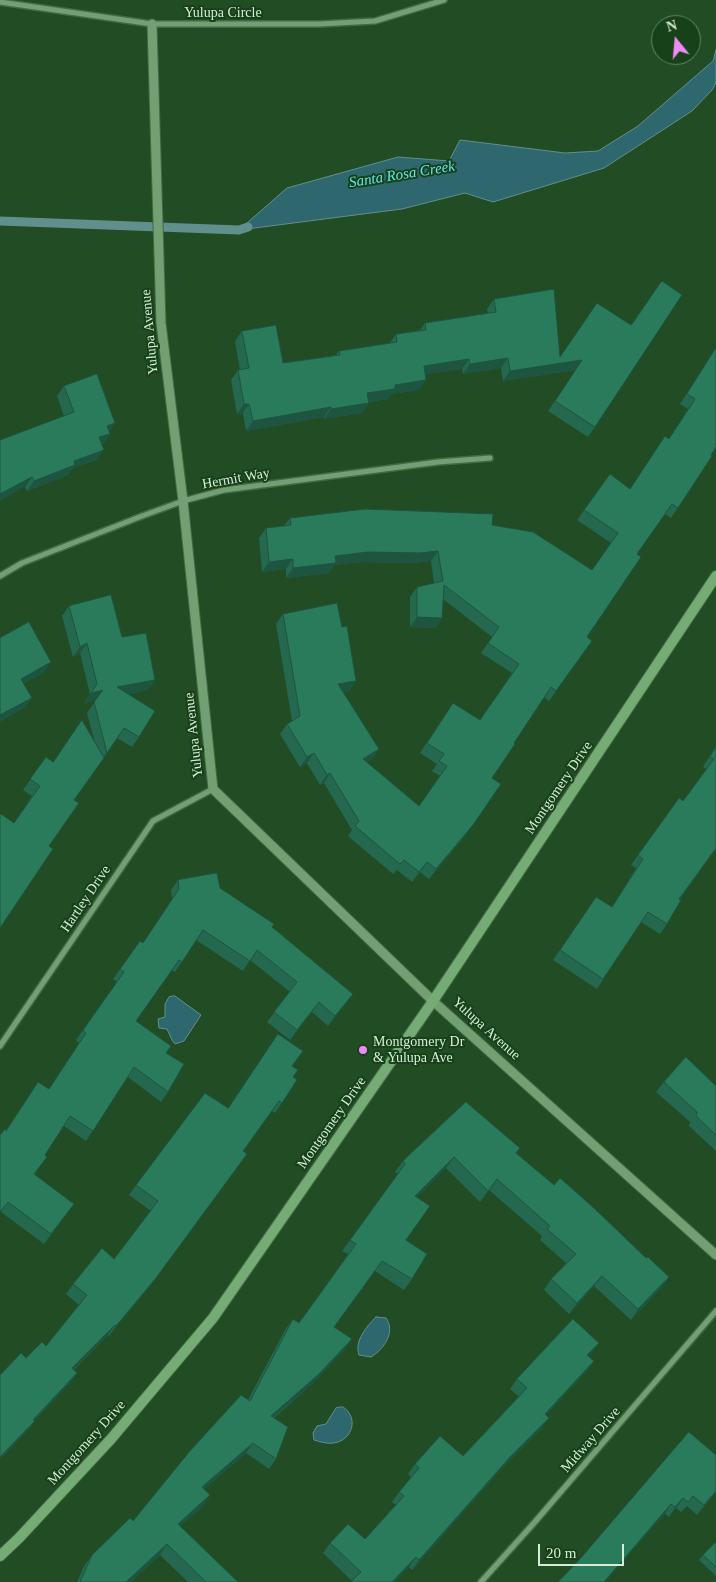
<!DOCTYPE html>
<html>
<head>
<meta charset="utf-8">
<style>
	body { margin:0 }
	#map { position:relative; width:716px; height:1582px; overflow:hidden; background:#224c23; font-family:Georgia,serif }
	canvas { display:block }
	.north { position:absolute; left:651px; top:15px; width:50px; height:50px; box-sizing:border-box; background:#164119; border:1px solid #628664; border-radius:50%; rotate:343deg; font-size:14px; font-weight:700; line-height:20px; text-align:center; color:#d5edd5 }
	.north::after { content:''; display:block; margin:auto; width:18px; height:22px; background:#ef8bf7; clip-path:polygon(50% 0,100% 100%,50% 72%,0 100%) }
	.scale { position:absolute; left:538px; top:1544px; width:86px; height:22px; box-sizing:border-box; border:2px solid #d5edd5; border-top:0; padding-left:6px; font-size:15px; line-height:18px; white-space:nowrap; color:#d5edd5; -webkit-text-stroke:4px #164119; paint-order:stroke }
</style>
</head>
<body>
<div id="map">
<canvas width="716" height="1582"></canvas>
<div class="north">N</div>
<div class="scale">20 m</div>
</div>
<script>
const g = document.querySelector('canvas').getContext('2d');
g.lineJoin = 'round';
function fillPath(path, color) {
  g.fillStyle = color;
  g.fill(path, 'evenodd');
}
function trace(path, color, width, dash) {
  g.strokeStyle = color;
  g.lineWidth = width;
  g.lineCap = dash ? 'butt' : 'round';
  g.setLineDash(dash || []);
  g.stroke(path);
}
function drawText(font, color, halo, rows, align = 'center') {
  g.font = font + ' Georgia,serif';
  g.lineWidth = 4;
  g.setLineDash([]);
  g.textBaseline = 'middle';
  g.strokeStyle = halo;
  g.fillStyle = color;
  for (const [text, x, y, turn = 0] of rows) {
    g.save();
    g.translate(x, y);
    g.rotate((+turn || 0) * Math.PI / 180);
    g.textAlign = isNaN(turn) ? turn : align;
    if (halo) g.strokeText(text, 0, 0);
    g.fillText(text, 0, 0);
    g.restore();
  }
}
const water = new Path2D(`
	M716,50V83L712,90L692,111L604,168L493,202L465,193L402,209L239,230L287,188L398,157L449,161L460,140L565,153L598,151L638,126L713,61Z
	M175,996L201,1015L184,1041L175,1044L172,1040L167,1029L159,1028L158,1019L165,1017V1004L169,997Z
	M376,1317L386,1318C396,1332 384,1349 371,1357L359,1355C354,1341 367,1326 376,1317Z
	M343,1407C359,1417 353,1440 334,1443C328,1444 320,1442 314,1440L313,1433L317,1426L326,1424L336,1408Z`);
fillPath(water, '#2e686e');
trace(water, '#60908d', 1);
trace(new Path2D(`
	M0,221L239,230L248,227`), '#60908d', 9);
const minor = new Path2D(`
	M0,2L152,24H319L375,21L444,0
	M0,576L22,563L142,516L183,501L224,490L438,462L490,458
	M0,1046L153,821L213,789
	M481,1582L534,1523L716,1311`);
const tertiary = new Path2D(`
	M152,24L161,323L183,501L213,789L433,1001L716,1255`);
const secondary = new Path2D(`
	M0,1556L19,1538L111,1439L213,1318L433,1001L716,576`);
trace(minor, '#436946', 8);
trace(tertiary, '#436946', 11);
trace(secondary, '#436946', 12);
trace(minor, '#73a072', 5);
trace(tertiary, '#73a072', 9);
trace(secondary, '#75ac75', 10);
fillPath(new Path2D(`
	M494,299L560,357L597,303L595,427L588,437L548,411L576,370L503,381L501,368L463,374L462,369L425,374L419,390L391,394L388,399L369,402V403L362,413L324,419V417L246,431L243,413L237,414L231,380L238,370H240L235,341L242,331L283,363L336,355L339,351L390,343L396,334L420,330L425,323L488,313L487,309Z
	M716,347V447L711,455L712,456L671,518L665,514L637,554L587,637L592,641L549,701L544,697L514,743L492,778L466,835L429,879L420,872L412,882L397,870L393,874L348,836L352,830L324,783L320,785L307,763L300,767L280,734L287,724L292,721L276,624L283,614L342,627L356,681L349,691L343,692L379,749L372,759L367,762L419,806L440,776L432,771L437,764L420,753L446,713L480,720L512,673L481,653L492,637L443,599L442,618L435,628L410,627V597L417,587L434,583L431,561L413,563L361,562L334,565L329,573L286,578V569L262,572L259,538L266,528L284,526L290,518L492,525L592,570L611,543L577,520L610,474L630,489L669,439L688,409L680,404Z
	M64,386L115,423L109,431L110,434L103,444H102L97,460L73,468L68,475L27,491L25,487L64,416L57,396Z
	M69,606L122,637L155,680L148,690L128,694L139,737L132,747L117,738L74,800L49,846L14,823L32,796L23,790L46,757L53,762L95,743L87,713L96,700L84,703L90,694L80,653L73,657L62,616Z
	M716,746V849L679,900L667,924L660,934L641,922L597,989L553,960L596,897L612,907L636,868L631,865L679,798L683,801L707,769L703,767Z
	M178,880L220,888L272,927L353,994L328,1026L312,1012L290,1040L267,1022L290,992L250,960L243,971L196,940L175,972L172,970L136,1021L166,1053L168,1092L161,1102L128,1077L86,1141L64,1126L45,1155L35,1175L74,1204L44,1244L1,1212L6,1130L38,1082L49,1089L79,1043L76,1040L117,982L113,979L140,941L143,943L172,899L171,890Z
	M292,1066L293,1077L297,1080L275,1113L272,1111L243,1152L240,1164L149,1287L109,1336L108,1335L74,1370L77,1373L70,1383L34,1421L28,1431L26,1358L46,1346L79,1305L66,1294L73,1284L114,1259L151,1211L129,1195L136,1185L228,1108Z
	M664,1082L715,1085L716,1084V1151L689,1126L690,1122L656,1092Z
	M516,1154L554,1185L669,1277L661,1288L631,1320L594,1286L569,1314L544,1290L551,1279L566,1263L540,1240L542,1236L489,1190L480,1202L446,1168L417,1197L406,1240L412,1279L404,1290L375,1271L334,1327L352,1339L344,1350L312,1384L274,1418L276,1459L269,1469L246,1453L204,1489L210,1495L203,1506L180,1526L238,1582H188L160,1555L131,1582H77L84,1566L92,1555L133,1521L248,1400L285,1330L293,1319L299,1323L348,1254L342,1251L398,1174L395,1172L403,1161Z
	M592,1353L588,1356L594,1361L587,1371L546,1415L542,1428L504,1466L412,1570L409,1567L352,1581L323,1553L330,1543L365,1539L396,1505L392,1502L399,1492L411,1477L408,1474L415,1464L463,1456L519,1397L510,1389L517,1379Z
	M689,1432L716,1493L697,1515L687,1506L681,1512L676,1508L669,1517L665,1514L580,1559Z
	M716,1542V1576L699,1560L703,1555Z`), '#24694f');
fillPath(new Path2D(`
	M508,358L501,368L463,374L470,364Z
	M469,359L462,369L417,376L424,366Z
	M582,360L576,370L503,381L510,371Z
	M426,380L419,390L391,394L388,399L360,403L367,393L395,385Z
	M369,403L362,413L324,419L331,409Z
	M244,404H249L243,413L237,414Z
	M331,407L324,417L246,431L253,421Z
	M115,423L108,433L107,426Z
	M110,434L103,444L92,447L99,437Z
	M104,450L97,460L73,468L68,475L27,491L34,481L74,461Z
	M32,477L25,487L0,501V494Z
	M438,551L431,561L413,563L361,562L334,565L329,573L286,578L293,568L335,556L368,552Z
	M293,559L286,569L262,572L269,562Z
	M417,617L442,618L435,628L410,627Z
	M87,643L80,653L73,657L80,647Z
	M51,662L44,673L14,689L21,679Z
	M155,680L148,690L110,698L117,687Z
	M356,681L349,691L331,694L338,684Z
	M103,690L96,700L84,703L91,693Z
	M32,698L25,708L0,722V715Z
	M379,749L372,759L356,769L363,759Z
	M314,753L307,763L300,767L307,757Z
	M330,773L324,783L320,785L327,775Z
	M473,825L466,835L429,879L436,869Z
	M427,862L420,872L412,882L419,872Z
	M353,994L346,1004L328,1026L335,1016Z
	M319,1002L312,1012L290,1040L297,1030Z
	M454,1157L446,1168L408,1207L415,1196Z
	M240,1164L149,1287L109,1336L116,1326Z
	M602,1276L594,1286L569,1314L577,1303Z
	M669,1277L661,1288L631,1320L638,1309Z
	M115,1325L108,1335L65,1378L72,1368Z
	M352,1339L344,1350L312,1384L263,1426L271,1416Z
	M599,1343L592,1353L580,1365L587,1355Z
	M594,1361L587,1371L538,1424L545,1414Z
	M77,1373L70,1383L26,1429L33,1420Z
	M549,1418L542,1428L504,1466L412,1570L419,1560L511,1456Z
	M35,1421L28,1431L0,1460V1457Z
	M253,1443L246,1453L194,1498L202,1487Z
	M716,1491V1493L697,1515L704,1505Z
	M210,1495L203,1506L171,1534L178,1524Z
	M683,1498L676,1508L669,1517L675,1507Z
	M671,1504L665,1514L605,1582H603Z
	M167,1544L160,1555L131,1582H126Z
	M416,1557L409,1567L395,1582H392Z`), '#1d5540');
const building = new Path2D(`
	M662,281L682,295L595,427L555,401L582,360L510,371L508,358L470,364L469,359L424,366L426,380L395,385V389L367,393L369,403L331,409V407L253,421L249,404H244L238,370L249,368L242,331L276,325L283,363L340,355L339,351L397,342L396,334L426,330L425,323L496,312L494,299L554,289L560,357L597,303L631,325Z
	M716,348V447L711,455L712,456L678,508L672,504L637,554L641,557L587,637L592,641L556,691L551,687L514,743L515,744L492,778L501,784L473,825L436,869L427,862L419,872L404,860L400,864L355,826L359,821L330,773L327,775L314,753L307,757L287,724L300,716L283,614L337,603L342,627L347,626L356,681L338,684L379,749L363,759L419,806L447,766L439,761L444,754L427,743L453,703L480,720L519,664L488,643L499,627L444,585L442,618L417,617V587L443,581L438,551L420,553L368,552L335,556L336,563L293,568V559L269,562L266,528L291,525L290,518L365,509L493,514L492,525L533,532L592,570L618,533L584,510L610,474L630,489L665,436L669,439L695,399L687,394Z
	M97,374L115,423L107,426L110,434L99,437L104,450L74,461L75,465L34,481L32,477L0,494V440L74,412L64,386Z
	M111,595L122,637L146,633L155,680L117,687L155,711L139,737L124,728L107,753L94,702L103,690L91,693L97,684L87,643L80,647L69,606Z
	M29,622L51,662L21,679L32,698L0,715V638Z
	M82,720L104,758L74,800L79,803L49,846L53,849L0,928V815L1,814L14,823L40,786L30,779L46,757L53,762Z
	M716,747V848L679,899L681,900L667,924L648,912L603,979L560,950L596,897L612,907L643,859L638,855L679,798L683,801L714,759L710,757Z
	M217,873L220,888L274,924L272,927L353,994L335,1016L319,1002L297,1030L274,1012L297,982L257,950L250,961L203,930L182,962L179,960L136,1021L171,1046L166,1053L184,1064L168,1092L134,1067L93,1131L70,1116L45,1155L47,1157L34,1174L74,1204L51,1234L8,1202L0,1212V1135L5,1129L6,1131L38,1082L49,1089L86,1033L83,1030L124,972L120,969L140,941L143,943L179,889L178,880Z
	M278,1034L303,1051L292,1066L298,1070L293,1077L297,1080L282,1103L279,1101L243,1151L247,1154L156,1278L116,1326L115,1325L72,1368L77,1373L33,1420L35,1421L0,1457V1375L21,1353L26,1358L42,1342L46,1346L87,1295L73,1284L102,1248L114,1259L158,1201L136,1185L205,1093L228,1108Z
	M686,1057L715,1085L716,1084V1135L696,1116L697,1112L664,1082Z
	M466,1102L520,1148L516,1153L554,1185L560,1178L595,1209L646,1258L648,1257L669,1277L638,1309L602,1276L577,1303L551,1279L576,1254L547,1229L550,1226L497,1179L488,1191L454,1157L415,1196L430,1206L406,1240L427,1254L412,1279L382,1261L334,1327L352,1339L319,1374L271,1416L288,1427L276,1459L253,1443L202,1487L210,1495L178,1524L238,1582H206L167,1544L126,1582H80L92,1555L130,1518L133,1521L189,1452L241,1395L250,1401L293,1319L299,1323L356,1244L350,1240L405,1164L403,1161Z
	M573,1319L599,1343L587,1355L594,1361L545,1414L549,1418L511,1456L419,1560L416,1557L392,1582H351L361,1572L330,1543L348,1524L365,1539L404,1496L399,1492L419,1468L415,1464L440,1436L463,1456L527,1388L517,1379Z
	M689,1432L716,1455V1491L704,1505L693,1496L688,1502L683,1498L675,1507L671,1504L604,1582H558L580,1559Z
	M716,1542V1567L703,1555Z`);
fillPath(building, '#2a7a5c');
trace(building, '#1d5540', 1);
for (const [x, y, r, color] of [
	[363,1050,5,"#ef8bf7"]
]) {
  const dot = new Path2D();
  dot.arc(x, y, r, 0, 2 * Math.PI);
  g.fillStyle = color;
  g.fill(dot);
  trace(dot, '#164119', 2);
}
drawText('14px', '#d5edd5', '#164119', [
	["Yulupa Circle",223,13],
	["Yulupa Avenue",150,332,-95],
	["Hermit Way",236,479,-10],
	["Yulupa Avenue",194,735,-96],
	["Montgomery Drive",559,788,-56],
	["Hartley Drive",86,899,-56],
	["Yulupa Avenue",486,1029,42],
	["Montgomery Drive",332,1123,-55],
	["Midway Drive",591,1440,-49],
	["Montgomery Drive",87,1443,-48]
]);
drawText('14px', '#d5edd5', '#164119', [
	["Montgomery Dr",373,1042],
	["& Yulupa Ave",373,1058]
], 'left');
drawText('italic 15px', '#66e0ec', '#164119', [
	["Santa Rosa Creek",402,175,-9]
]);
</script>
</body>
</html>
